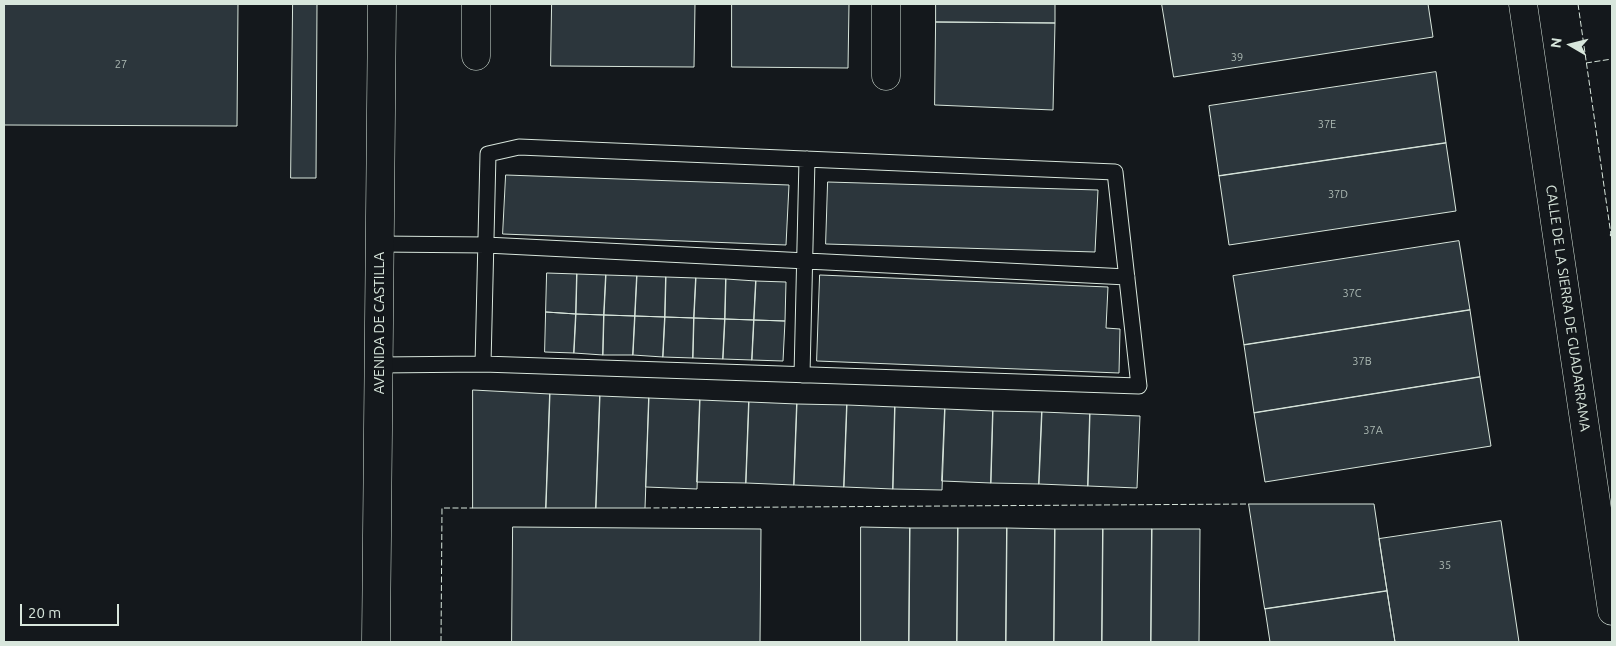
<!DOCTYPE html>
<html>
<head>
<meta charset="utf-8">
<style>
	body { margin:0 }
	#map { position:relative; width:1616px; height:646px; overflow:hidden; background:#14181c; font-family:Ubuntu,sans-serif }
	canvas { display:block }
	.frame { position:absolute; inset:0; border:5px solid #d8e6dc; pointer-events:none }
	.north { position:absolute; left:1546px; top:20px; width:50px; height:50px; -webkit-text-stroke:4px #14181c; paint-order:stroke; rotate:278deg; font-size:14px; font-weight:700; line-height:20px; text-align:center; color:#d8e6dc }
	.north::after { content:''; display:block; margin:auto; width:18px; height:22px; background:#d8e6dc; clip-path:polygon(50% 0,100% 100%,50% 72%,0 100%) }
	.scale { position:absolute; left:20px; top:604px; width:99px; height:22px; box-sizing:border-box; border:2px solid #d8e6dc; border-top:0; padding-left:6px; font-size:15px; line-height:18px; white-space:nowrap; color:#d8e6dc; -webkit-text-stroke:4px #14181c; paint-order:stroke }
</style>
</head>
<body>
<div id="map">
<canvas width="1616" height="646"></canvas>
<div class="frame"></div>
<div class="north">N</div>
<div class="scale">20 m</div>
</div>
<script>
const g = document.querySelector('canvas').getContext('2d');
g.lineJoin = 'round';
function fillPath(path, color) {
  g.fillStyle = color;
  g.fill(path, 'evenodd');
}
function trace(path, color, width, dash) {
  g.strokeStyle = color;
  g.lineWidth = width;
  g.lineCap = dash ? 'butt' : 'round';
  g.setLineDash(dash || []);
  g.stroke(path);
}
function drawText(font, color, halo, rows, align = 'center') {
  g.font = font + ' Ubuntu,sans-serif';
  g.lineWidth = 4;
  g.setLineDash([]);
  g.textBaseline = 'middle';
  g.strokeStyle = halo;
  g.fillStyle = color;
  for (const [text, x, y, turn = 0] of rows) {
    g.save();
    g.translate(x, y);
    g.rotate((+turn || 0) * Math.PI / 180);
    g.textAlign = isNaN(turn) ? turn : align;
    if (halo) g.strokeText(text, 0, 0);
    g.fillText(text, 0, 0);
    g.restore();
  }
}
const building = new Path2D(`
	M4,4H238L237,126L4,125Z
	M293,4H317L316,178H291Z
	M552,4H695L694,67L551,66Z
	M732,4H849L848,68L732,67Z
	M936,4H1055V23L936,22Z
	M1162,4H1428L1433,37L1174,77Z
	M936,22L1055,23L1053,110L935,105Z
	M1436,72L1446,143L1219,176L1209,106Z
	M1446,143L1456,211L1229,245L1219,176Z
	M506,175L789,185L786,245L503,234Z
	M828,182L1098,190L1095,252L826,244Z
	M1459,241L1470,310L1244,345L1233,276Z
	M547,273L577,274L576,314L546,312Z
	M577,274L606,275L604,315L576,314Z
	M606,275L637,276L635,316L604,315Z
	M820,275L1108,287L1106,328L1120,329L1119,373L817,361Z
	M637,276L666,277L665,317L635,316Z
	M666,277L696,278L694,318L665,317Z
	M696,278L726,279L725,319L694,318Z
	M726,279L756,281L754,320L725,319Z
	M756,281L786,282L785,321L754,320Z
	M1470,310L1480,377L1254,413L1244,345Z
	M546,312L576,314L574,353L545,352Z
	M576,314L604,315L603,355L574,353Z
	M604,315L635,316L633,355H603Z
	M635,316L665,317L663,357L633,355Z
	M665,317L694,318L693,358L663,357Z
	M694,318L725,319L723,359L693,358Z
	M725,319L754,320L752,360L723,359Z
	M754,320L785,321L783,361L752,360Z
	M1480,377L1491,446L1265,482L1254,413Z
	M473,390L550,394L546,508H473Z
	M550,394L600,396L596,508H546Z
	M600,396L649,398L645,508H596Z
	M649,398L700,400L697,489L646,487Z
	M700,400L749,402L746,483L697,482Z
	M749,402L797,404L794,485L746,483Z
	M797,404L847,405L844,487L794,485Z
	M847,405L895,407L893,489L844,487Z
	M895,407L945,409L942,490L893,489Z
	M945,409L993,411L991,483L942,481Z
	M993,411L1042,412L1039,484L991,483Z
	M1042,412L1090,414L1088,486L1039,484Z
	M1090,414L1140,416L1137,488L1088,486Z
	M1249,504H1374L1387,591L1265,609Z
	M1501,521L1519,642H1395L1379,539Z
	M513,527L761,529L760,642H512Z
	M861,527L910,528L909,642H861Z
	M910,528H958L957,642H909Z
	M958,528H1007L1006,642H957Z
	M1007,528L1055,529L1054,642H1006Z
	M1055,529H1103L1102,642H1054Z
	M1103,529H1152L1151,642H1102Z
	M1152,529H1200L1199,642H1151Z
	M1387,591L1395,642H1270L1265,609Z`);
fillPath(building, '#2c363c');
trace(building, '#d8e6dc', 1);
const service = new Path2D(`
	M379,244L486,245L1127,277
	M380,365L483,364L1139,386L1115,172L519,147L488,154L483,364
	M802,375L807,159`);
const minor = new Path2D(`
	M1523,4L1612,611
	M476,56V4
	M886,76V4`);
const primary = new Path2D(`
	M376,642L382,4`);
trace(service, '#d8e6dc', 17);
trace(minor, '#d8e6dc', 29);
trace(primary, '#d8e6dc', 29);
trace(service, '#14181c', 15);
trace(minor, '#14181c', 28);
trace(primary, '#14181c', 28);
trace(new Path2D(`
	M1578,4L1611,235
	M1586,63L1612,59
	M645,508L1249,504
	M441,642L442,508H473`), '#d8e6dc', 1, [6, 2.5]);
trace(new Path2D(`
	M1611,235L1612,234`), '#d8e6dc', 2.5);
drawText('11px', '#adbab4', null, [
	["39",1237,57],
	["27",121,64],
	["37E",1327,124],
	["37D",1338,194],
	["37C",1352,293],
	["37B",1362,361],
	["37A",1373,430],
	["35",1445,565]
]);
drawText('14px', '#d8e6dc', '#14181c', [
	["CALLE DE LA SIERRA DE GUADARRAMA",1568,308,82],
	["AVENIDA DE CASTILLA",379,323,-90]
]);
</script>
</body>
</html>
